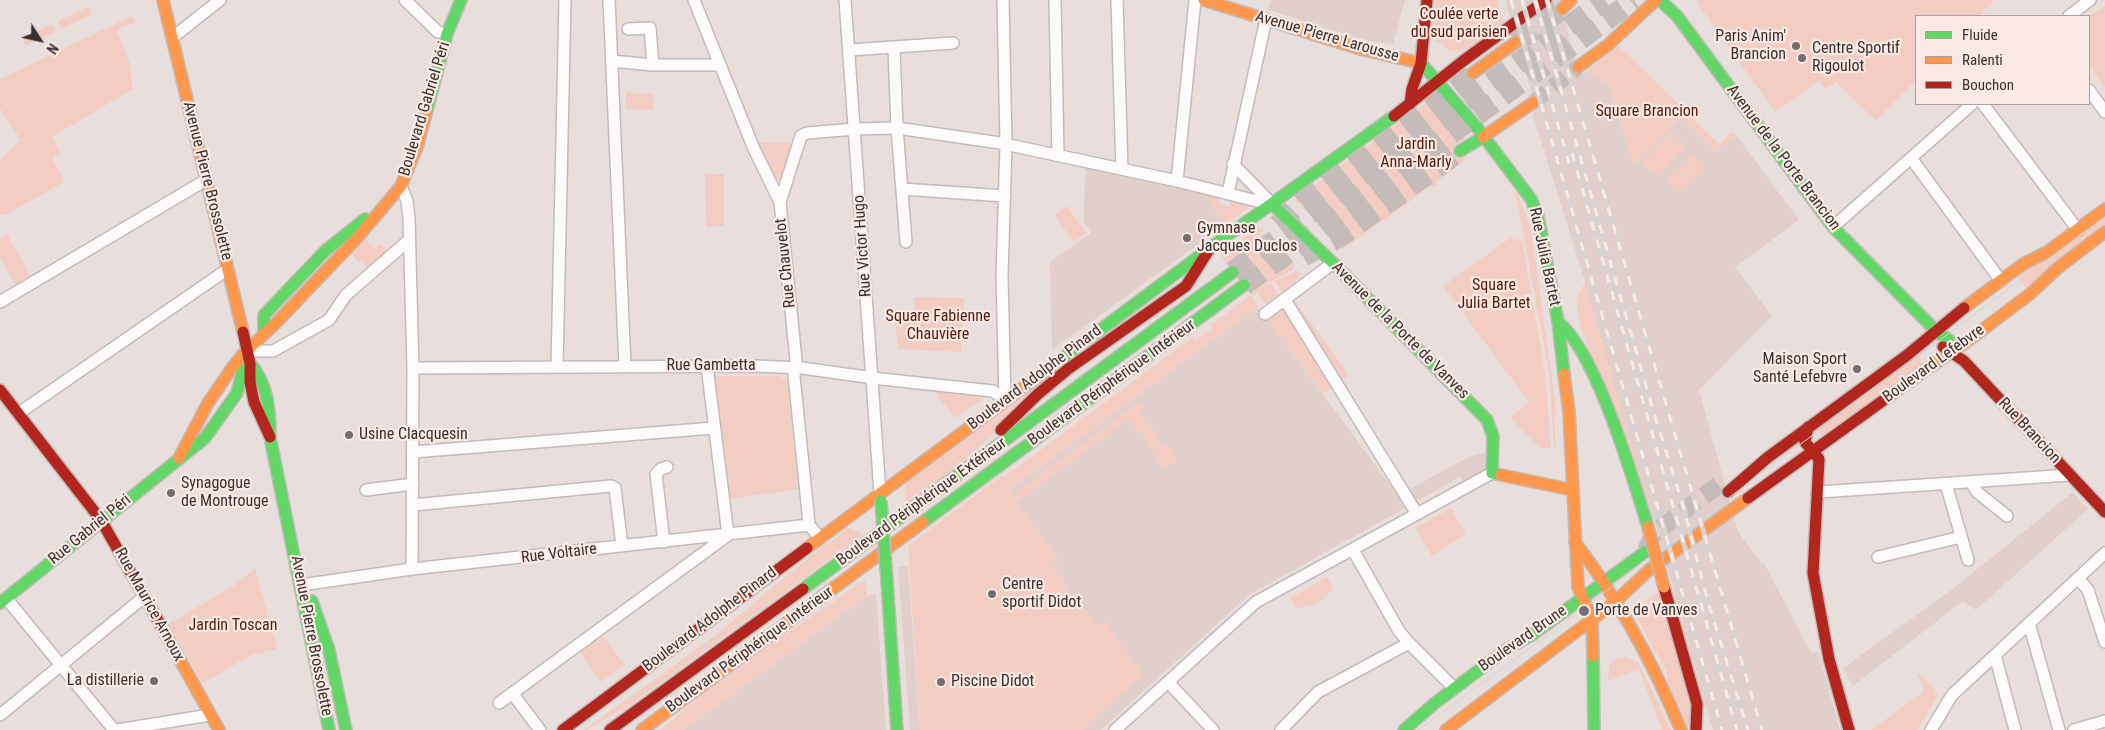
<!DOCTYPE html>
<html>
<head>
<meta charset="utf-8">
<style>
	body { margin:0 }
	#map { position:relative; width:2105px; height:730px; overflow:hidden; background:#e8dfdc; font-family:"Roboto Condensed",sans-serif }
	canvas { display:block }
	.legend { position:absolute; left:1915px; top:15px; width:175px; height:90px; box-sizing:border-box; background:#fae9e4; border:1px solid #ac9f9c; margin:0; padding:6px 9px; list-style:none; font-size:15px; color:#37312f }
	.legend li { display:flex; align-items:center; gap:10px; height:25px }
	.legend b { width:25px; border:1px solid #ac9f9c }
	.north { position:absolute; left:15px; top:15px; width:50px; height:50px; -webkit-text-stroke:4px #fae9e4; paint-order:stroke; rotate:125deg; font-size:14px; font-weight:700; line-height:20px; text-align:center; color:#37312f }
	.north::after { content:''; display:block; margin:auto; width:18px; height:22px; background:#37312f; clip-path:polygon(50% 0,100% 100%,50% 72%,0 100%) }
</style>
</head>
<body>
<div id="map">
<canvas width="2105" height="730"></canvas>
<ul class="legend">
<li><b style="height:6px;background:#63d668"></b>Fluide</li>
<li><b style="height:6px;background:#ff974d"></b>Ralenti</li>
<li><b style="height:6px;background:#b3261e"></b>Bouchon</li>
</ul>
<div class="north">N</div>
</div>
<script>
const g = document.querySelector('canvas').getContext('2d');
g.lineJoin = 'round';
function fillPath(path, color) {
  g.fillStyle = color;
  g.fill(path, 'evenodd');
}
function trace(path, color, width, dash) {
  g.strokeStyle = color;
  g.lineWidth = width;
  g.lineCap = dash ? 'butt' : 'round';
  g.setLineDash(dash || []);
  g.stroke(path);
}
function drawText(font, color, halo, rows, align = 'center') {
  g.font = font + ' "Roboto Condensed",sans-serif';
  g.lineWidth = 4.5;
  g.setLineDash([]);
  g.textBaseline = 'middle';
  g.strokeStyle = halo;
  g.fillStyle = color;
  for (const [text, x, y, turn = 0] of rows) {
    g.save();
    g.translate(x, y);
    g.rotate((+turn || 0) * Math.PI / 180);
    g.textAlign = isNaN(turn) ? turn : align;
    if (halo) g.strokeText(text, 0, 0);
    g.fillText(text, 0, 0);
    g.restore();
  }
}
fillPath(new Path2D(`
	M1271,0H1405L1393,44L1369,41L1268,10Z
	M1505,0H1559L1580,76L1587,71L1598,77L1610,88L1634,165L1680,118L1716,152L1736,135L1799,220L1735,267L1772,316L1699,390L1738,532L1762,564L1764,563L1811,653L1818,652L1840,730H1713L1655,523L1600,377L1585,282L1533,115L1536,109Z
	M1085,168L1204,194L1226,224L1052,350L1050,262L1091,233L1084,223Z
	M1258,307L1398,496L1468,457L1485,453V469L1483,473L1465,484L1460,477L1249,595L1101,730H1082L1097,716L1106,623L1097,626L1051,565L1059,560L1008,491Z
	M2073,492L2088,509L1976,610L1963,601L1853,686L1843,668L1954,588Z
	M908,566L920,730H910L898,567Z
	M876,594L886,730H684L867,596Z`), '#e0cfca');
fillPath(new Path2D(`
	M1435,0H1497L1503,22C1490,31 1454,68 1442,43L1435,42L1432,25Z
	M1698,0H1994L1979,16H1916V80L1876,121L1836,82L1826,89L1819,81L1775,112L1698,4Z
	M2105,6V88L2089,66V16Z
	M87,7L90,8L92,12L91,15L63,28L60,27L58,23L60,20Z
	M132,16L135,23L120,28L117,32L130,64L133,89L52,137L60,153L52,157L63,177L64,182L7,214L0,215V159L21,140L0,109V79Z
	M51,24L56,29L55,32L27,45L24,44V37Z
	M1619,46L1719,144L1733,131L1736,135L1716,152L1680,118L1634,165L1610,88L1598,77L1587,71Z
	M626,92L654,94L653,110L625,109Z
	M1431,99L1465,138L1454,147L1465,160L1436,182L1437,184L1432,187L1431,186L1343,249L1295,200Z
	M1671,132L1686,147L1657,177L1642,163Z
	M758,142L793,143L780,180L775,179Z
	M1692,154L1706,168L1680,194L1666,180Z
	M705,174H724V226L706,227Z
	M1515,190L1522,204L1531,229L1557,415L1554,417L1556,448H1554L1549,372Z
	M1204,194L1219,198V204L1229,206L1231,200L1252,205L1226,224Z
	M1067,206L1086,233L1074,242L1054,215Z
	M2105,214V226L2028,290L2016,274Z
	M1259,227L1263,231L1237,257L1236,264C1238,257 1257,233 1267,234L1294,262V269L1259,288L1238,266L1255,287L1259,288L1271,283L1281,299L1269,308L1258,293L1251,295L1258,307L1008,491L1059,560L1052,565L1097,626L1106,623L1143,674L1082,730H920L908,546L1002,475L1004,477L1193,337L1196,341L1213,327L1211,324L1251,295L1220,254Z
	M7,234L32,279L17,288L0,258V239Z
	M363,237L375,249L381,244L390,254L370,271L362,261L359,263L350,252Z
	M1510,238L1522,241L1545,373L1551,448H1540L1510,418L1529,402L1443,286Z
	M1298,270L1300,274L1290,292L1285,296L1274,281Z
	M1182,276L1043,388L966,459L907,504L904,487L906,486L903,482Z
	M1585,282L1705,703L1702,730L1640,492L1581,328L1576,300Z
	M914,297L964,298L961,352L898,349L895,317L915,316Z
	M1292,297L1349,375L1323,394L1265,317Z
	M1917,355L1924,364L1824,439L1817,429Z
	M716,376H780L787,381L798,489L728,499L714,379Z
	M932,389L987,396L955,418Z
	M1139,402L1144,408L1139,412L1165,445L1167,444L1178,459L1164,469L1153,454L1155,453L1129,419L1017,502L1013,495Z
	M1451,508L1466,534L1432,556L1415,528Z
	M848,528L862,533V536L631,704L587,730H584L712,638L809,557Z
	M255,568L277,649L252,655L202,683L169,624L233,586Z
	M1327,577L1333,589C1322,602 1313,607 1296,608L1290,598Z
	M865,580L867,596L684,730H661L725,675Z
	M1657,593L1660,594L1694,713L1686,730L1671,694L1665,668L1633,611Z
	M600,632L625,665L601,682L577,649Z
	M1627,657L1639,664L1671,730H1662L1639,669L1608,681L1609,665L1618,658Z
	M1918,673L1936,690L1935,693L1938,695L1917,730H1871L1922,693L1924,688L1917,674Z`), '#f4cdc2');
trace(new Path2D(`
	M1534,102L1578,67`), '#c5bcb9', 16, [16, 8]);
trace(new Path2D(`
	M1646,550L1653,534L1725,480`), '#c5bcb9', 18, [18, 9]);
trace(new Path2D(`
	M1516,42L1562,9
	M1278,225L1302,200L1473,73
	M1303,256L1338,238L1460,151
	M1233,272L1354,181L1605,0
	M1244,285L1634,0`), '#c5bcb9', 21, [21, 11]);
const street = new Path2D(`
	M405,0L438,32L447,34
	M609,0L625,366
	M694,0L754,149L780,202L796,360L794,376L808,513L809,525L820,538
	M845,0L880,493
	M1003,0L1006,144L1002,276L1005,400
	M1055,0L1058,155
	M1117,0L1122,169
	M2069,16L2090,0
	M628,29L650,28L653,65
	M172,38L220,0
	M894,47L897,128L906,242
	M849,50L953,43
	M612,61L653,65H719
	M2089,90L2105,112
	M1983,104L2078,230
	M1911,158L2001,281
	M1233,164L1270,202
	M1177,181L1195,0
	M401,186L407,201L409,219L413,368L412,569
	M902,189L1005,196
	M1228,193L1266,19
	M780,202L801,136L807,133L855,129L897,128L1000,143L1177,181L1273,205
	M1833,227L1972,104
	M1285,300L1417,514
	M0,302L206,180
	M1265,314L1333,263
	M248,351H273L329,320L346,295L409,240
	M557,366L565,0
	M413,368L755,366L802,368L881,379L993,391L1005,400
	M19,413L228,269
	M413,452L714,428
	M1971,482L1977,492L2007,516
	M1946,484L1968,560
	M366,490L413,484
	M1819,492L2070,475
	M413,505L611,486L615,488L622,546
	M664,542L656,474L661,469L667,467
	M1353,550L1399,631L1409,643L1454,688
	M1878,557L1961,537
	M2078,578L2088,590L2105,642
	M308,584L412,569L809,525
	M6,598L114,730
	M2029,623L2059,730
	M1995,655L2015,730
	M1168,682L1213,730
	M512,693L540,730
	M499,703L728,535L707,366
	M0,715L144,597
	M117,730L210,715
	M1115,730L1256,602L1492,473
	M1281,730L1318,692L1409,643
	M1931,730L1952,695L2105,553
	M2074,730L2105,721`);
const fast = new Path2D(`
	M1660,0L1677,16L1833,227L1936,331L1949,340L1953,352
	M1421,63L1475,125L1531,199L1538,216L1558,322L1564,374
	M427,110L447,34L461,0
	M1460,151L1483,137
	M1273,205L1333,263L1487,420L1493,436L1492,473L1501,475
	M1558,322C1596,351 1633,479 1648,527
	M264,332V315L325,251L365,219
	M250,363C268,384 270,410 270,437L329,730
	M1025,386L1210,248L1394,116
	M923,522L1244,285
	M887,581L897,730
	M803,589L1233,272
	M312,601L329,650L346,730
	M0,603L205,438L237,393L246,356
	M1593,656L1594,730
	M1404,730L1435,703L1507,649L1532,635L1645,552`);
const slow = new Path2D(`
	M163,0L243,332
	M1204,0L1364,50L1421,63
	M1562,9L1571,0
	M1578,67L1608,45L1656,0
	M1473,73L1516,42
	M1483,137L1534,102
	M1964,308L2023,264L2047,252L2105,209
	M1924,371L1969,340L2030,294L2059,267L2105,232
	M1564,374L1569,412L1578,587L1592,619L1593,656
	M179,458L208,403L232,368L245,352L275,324L357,238L401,186L417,147L427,110
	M1501,475L1573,490
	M1575,542C1619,600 1653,663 1681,730
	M807,548L1025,386
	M160,624L219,730
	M642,730L923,522
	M1446,730L1614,603L1649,570L1748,498`);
const jam = new Path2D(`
	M1410,104L1412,89L1421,63L1427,0
	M1394,116L1463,61L1546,0
	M243,332L250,363V382L254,402L270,437
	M1943,347L1964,361L2105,512
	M0,390L101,520L160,624
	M1808,427L1805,442L1819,459L1813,573L1829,659L1849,730
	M1001,430L1038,394L1068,369L1186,286L1210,248
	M1728,492L1767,458L1906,356L1964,308
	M1748,498L1924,371
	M1664,587L1697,704L1696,730
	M563,730L807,548
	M610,730L803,589`);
trace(street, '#c2bbb9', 14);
trace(fast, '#c2bbb9', 14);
trace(slow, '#c2bbb9', 14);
trace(jam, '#c2bbb9', 14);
trace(street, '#fcfafa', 11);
trace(fast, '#63d668', 11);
trace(slow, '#ff974d', 11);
trace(jam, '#b3261e', 11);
trace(new Path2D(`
	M1418,730L1562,625L1672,540L2105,217`), '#d6d3d2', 1);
const rail = new Path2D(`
	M1511,0L1722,730
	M1522,0L1569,163
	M1535,0L1653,410L1682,502L1708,602L1748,730
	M1547,0L1762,730
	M1572,153L1737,730`);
trace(rail, '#d6d3d2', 5);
trace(rail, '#fae9e4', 3, [9]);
const fastBridge = new Path2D(`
	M881,501L887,581`);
const slowBridge = new Path2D(`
	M1648,527L1664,587`);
trace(fastBridge, '#c2bbb9', 14, []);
trace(slowBridge, '#c2bbb9', 14, []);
trace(fastBridge, '#63d668', 11);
trace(slowBridge, '#ff974d', 11);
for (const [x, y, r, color] of [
	[1796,46,5,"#756e6c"],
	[1802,58,5,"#756e6c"],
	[1187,238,5,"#756e6c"],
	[1857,369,5,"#756e6c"],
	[349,435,5,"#756e6c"],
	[171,493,5,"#756e6c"],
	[992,594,5,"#756e6c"],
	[1584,611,6,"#756e6c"],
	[154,681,5,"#756e6c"],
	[941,682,5,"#756e6c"]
]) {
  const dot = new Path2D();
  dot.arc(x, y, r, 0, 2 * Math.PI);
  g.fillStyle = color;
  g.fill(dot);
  trace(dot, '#fae9e4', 2);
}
drawText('16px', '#541a08', '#fae9e4', [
	["Coulée verte",1459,15],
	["du sud parisien",1459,33],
	["Square Brancion",1647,112],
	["Jardin",1416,145],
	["Anna-Marly",1416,163],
	["Square",1494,286],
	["Julia Bartet",1494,304],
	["Square Fabienne",938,317],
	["Chauvière",938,335],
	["Jardin Toscan",233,626]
]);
drawText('16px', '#37312f', '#fae9e4', [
	["Avenue Pierre Larousse",1327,37,16],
	["Boulevard Gabriel Péri",425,109,-73],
	["Avenue de la Porte Brancion",1783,158,53],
	["Avenue Pierre Brossolette",207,181,76],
	["Rue Victor Hugo",863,246,-94],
	["Rue Julia Bartet",1544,257,78],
	["Rue Chauvelot",786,263,-96],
	["Avenue de la Porte de Vanves",1400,331,45],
	["Boulevard Lefebvre",1934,364,-36],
	["Rue Gambetta",711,366],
	["Boulevard Adolphe Pinard",1035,378,-37],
	["Boulevard Périphérique Intérieur",1112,383,-36],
	["Rue Brancion",2029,431,47],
	["Boulevard Périphérique Extérieur",922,502,-36],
	["Rue Gabriel Péri",90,530,-39],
	["Rue Voltaire",559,554,-7],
	["Rue Maurice Arnoux",149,605,61],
	["Boulevard Adolphe Pinard",710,620,-37],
	["Avenue Pierre Brossolette",311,636,79],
	["Boulevard Brune",1523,639,-35],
	["Boulevard Périphérique Intérieur",750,650,-36]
]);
drawText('16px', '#37312f', '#fae9e4', [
	["Paris Anim'",1786,37,"right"],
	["Brancion",1786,55,"right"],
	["Centre Sportif",1812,49],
	["Rigoulot",1812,67],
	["Gymnase",1197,229],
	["Jacques Duclos",1197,247],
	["Maison Sport",1847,360,"right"],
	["Santé Lefebvre",1847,378,"right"],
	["Usine Clacquesin",359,435],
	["Synagogue",181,484],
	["de Montrouge",181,502],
	["Centre",1002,585],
	["sportif Didot",1002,603],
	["Porte de Vanves",1595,611],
	["La distillerie",144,681,"right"],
	["Piscine Didot",951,682]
], 'left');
</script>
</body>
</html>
